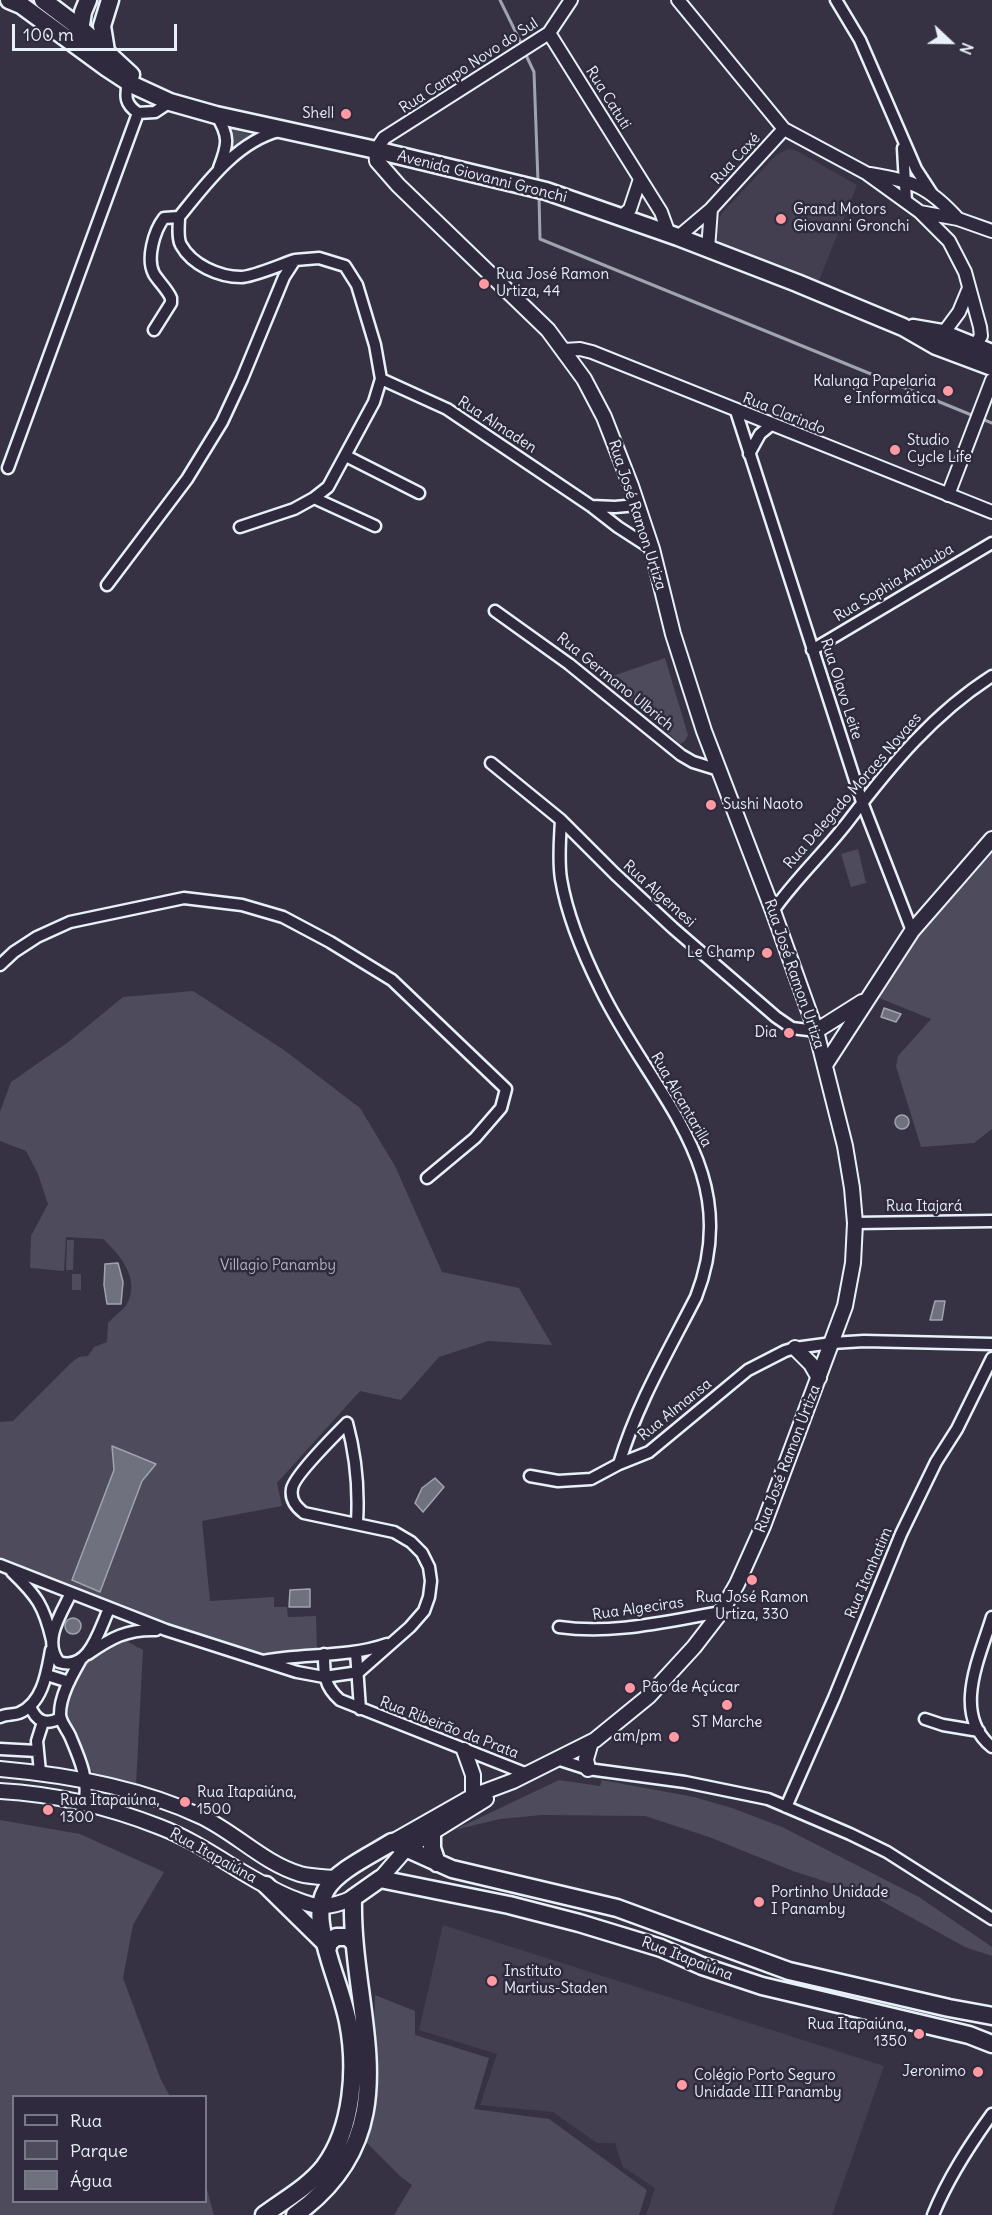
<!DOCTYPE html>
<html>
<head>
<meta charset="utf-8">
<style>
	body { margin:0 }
	#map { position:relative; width:992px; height:2215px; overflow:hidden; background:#363244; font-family:Delius,sans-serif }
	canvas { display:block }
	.legend { position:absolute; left:12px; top:2095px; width:195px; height:108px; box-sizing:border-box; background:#2f2a3d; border:2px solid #797a88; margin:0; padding:8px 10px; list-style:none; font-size:18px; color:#e8f1f8 }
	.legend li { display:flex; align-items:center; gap:12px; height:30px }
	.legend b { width:30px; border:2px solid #797a88 }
	.north { position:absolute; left:920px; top:12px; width:60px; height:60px; -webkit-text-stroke:4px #2f2a3d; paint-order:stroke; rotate:112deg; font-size:16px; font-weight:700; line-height:24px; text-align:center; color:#e8f1f8 }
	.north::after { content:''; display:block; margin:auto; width:21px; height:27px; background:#e8f1f8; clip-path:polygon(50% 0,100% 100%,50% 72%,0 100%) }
	.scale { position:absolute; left:12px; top:24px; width:165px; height:27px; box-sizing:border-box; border:3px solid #e8f1f8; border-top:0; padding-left:8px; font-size:18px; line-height:21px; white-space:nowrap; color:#e8f1f8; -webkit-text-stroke:4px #2f2a3d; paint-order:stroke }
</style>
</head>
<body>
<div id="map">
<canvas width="992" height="2215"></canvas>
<ul class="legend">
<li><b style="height:8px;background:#2f2a3d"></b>Rua</li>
<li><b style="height:16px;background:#4d4b5c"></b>Parque</li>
<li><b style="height:16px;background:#70717f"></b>Água</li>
</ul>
<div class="north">N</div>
<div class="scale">100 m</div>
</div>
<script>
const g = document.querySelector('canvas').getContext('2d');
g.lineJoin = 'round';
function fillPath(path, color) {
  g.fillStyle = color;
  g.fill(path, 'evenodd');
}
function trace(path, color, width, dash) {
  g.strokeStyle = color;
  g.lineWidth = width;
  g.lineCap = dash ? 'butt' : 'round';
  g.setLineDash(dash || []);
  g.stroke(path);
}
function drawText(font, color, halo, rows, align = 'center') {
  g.font = font + ' Delius,sans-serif';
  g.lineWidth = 5;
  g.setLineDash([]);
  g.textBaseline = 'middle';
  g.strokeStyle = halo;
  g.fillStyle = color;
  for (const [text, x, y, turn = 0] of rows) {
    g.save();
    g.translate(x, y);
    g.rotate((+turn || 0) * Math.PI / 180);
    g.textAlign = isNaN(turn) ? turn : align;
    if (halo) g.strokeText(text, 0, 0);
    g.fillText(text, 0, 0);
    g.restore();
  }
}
fillPath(new Path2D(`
	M788,149L795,150L857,185L818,283L725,247L718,242L715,233L717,225L722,213L776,155Z
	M443,1925L884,2066L832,2215H646L655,2188L623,2167L615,2143H597L553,2112L480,2105L497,2054L419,2030Z`), '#433f51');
fillPath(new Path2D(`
	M229,128L255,136L227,157L232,140Z
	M665,658L688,735L685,741L680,744L607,678Z
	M992,844V1129L974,1143L921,1147L896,1066L898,1056L931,1019L872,995L907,944Z
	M858,849L866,883L851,887L841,854Z
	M193,991L284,1050L360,1108L395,1166L442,1272L519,1288L552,1345L488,1341L439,1357L401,1400L360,1391L277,1483L282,1506L202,1521L210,1601L274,1597V1607H287L288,1617L316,1616L317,1650L261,1656L167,1625L0,1560V1422L13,1421L72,1362L79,1357L88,1356L94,1347L107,1342L108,1323C114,1316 125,1309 128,1302C139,1277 120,1255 103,1239L66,1237L64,1271L30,1268L31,1236L48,1204L38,1174L26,1151L0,1141V1112L11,1082L67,1043L123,997Z
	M67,1240H74L73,1270H66Z
	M72,1274H81V1290H72Z
	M121,1638L143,1650L136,1785L94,1774L82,1757L64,1717L71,1684L82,1663Z
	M559,1780L600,1786L602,1780L694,1797L732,1808L782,1827L919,1897L992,1947V1956L965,1947L876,1898L793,1871L709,1837L645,1816L542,1815L500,1819L454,1830Z
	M0,1820L80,1834L164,1872L133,1925L123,1978L161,2080L170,2096H14V2202H206V2186L214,2215H0Z
	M375,1995L415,2011V2035L489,2058L474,2109L549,2119L647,2190L639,2215H394L412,2185L401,2177L364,2140L372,2118Z`), '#4d4b5c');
const water = new Path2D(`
	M884,1008L901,1014L896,1022L881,1017Z
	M895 1122a7 7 0 1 1 14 0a7 7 0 1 1-14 0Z
	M118,1263L123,1282L121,1304H107L104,1285L105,1264Z
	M935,1301H945L942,1320H930Z
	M112,1446L156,1464L142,1481L100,1592L72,1580L114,1470Z
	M435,1478L444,1487L423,1512L415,1503L422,1488Z
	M310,1589V1607H289L290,1590Z
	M65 1626a8 8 0 1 1 16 0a8 8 0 1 1-16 0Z`);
fillPath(water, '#70717f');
trace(water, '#a0a4af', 1.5);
trace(new Path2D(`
	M500,0L523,47
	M525,53L534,72L538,182
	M539,195L540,239L974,416
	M980,418L992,423`), '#a0a4af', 3);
const minor = new Path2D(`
	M836,0L860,40L916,169L931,192
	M128,82C125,97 125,104 138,113L155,112L170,102
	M216,115C230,136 228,145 219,168
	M279,131C236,142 206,184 179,217C179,225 177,238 181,245C192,265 219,277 241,277C253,277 282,264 295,260
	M903,148L906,202
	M154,330L171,303V298C167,289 159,282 154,274C146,259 154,231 164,218L179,217
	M381,379L447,409L591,506L618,527L652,549
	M736,411L862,802L912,931
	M749,454L760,434L771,425
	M346,456L419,493
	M8,468L138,113
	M314,498L375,526
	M591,506L615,507L637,505
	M107,585L187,479L222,422L242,379L284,277L295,260L319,258L345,266L357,285L375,345L381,379L374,402L328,487L314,498L294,509L240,527
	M495,611L569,664L681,755L693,762L719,770
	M812,650L992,543
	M491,763L561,820L615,874L673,928L776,1017L792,1028L816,1031
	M561,820C560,840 558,860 561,879C567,915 585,958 601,990C652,1095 746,1170 696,1297C668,1352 637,1404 619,1464
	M773,911C796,878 826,851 850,819C891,765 934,713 992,676
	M0,965L14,952L37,937L70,922L184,898L242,905L283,917L330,942L392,980L506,1089L501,1108L475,1138L427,1178
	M855,1223L992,1221
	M347,1423C356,1456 359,1488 357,1522
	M530,1476L558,1481L591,1479L619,1464L649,1452L748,1370L785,1351L795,1348L832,1343L864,1341L992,1344
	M0,1565L166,1630L297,1672L324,1677L359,1672L410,1627L424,1611L429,1597L431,1581L429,1567L422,1553L411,1542L394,1532L304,1513C296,1507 290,1500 292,1489C293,1477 336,1434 347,1423
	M12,1572C37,1596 44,1606 52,1640
	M71,1593C61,1614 42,1641 59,1662C89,1672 99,1630 109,1609
	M992,1617C980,1657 951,1714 992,1747
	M559,1627C613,1635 667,1621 721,1612
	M356,1652L360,1709
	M88,1654C111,1638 127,1629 156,1630
	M324,1654C324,1674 324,1686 340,1700L527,1774
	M80,1661C71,1677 60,1696 60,1714C60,1722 67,1729 70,1736C79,1757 90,1781 84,1804
	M263,1661C304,1653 347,1658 387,1644
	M47,1675L69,1682
	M30,1706C36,1721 45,1726 60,1718
	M0,1717C6,1714 13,1715 19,1713C43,1703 47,1672 51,1650
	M925,1719L943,1725L979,1731
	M0,1749L37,1751
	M557,1759L588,1769L685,1782L768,1799L850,1834L887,1852L992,1919
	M40,1772L37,1741L43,1722
	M786,1807L834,1698L901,1534L936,1462L957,1429L992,1358
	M933,2215C948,2178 969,2146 992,2114`);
const tertiary = new Path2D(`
	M678,0L784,129L866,173L920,212L958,219L992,231
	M549,33L661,212L669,234
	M376,150L384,138L549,33L571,0
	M870,174C913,181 928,186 958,219
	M920,212L949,241L965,272L980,327L981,336L971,353
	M621,217L630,209L640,179
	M678,237L711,209L784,129
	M708,249L711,209
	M939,339L959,312L969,288
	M564,350L580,349L592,352L992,512
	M948,495L992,380`);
const secondary = new Path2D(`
	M376,150L377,161L398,185L548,330L584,379L604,417L631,486L652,549L673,634L704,731L773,911L816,1031L845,1146L852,1188L855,1223L853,1263L845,1306L763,1526L737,1584L721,1612L694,1647L649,1696L595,1740L513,1781L473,1796L392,1842
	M816,1031L862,1002
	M825,1065L912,931L992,839
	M795,1348L811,1364L819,1378
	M464,1750L473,1775V1796
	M0,1769C68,1775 138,1787 200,1816C235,1832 263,1863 300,1874C311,1877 324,1877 336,1878
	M588,1769L586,1759L591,1742
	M0,1791C54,1794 109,1807 160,1827C207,1845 245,1879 292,1898C301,1901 313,1907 323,1906C333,1906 344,1902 353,1898
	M380,1879L407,1848L486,1799`);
const primary = new Path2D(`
	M9,0L21,5L107,68L133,85L170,102L216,115L376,150L546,191L678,237L797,283L903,327L936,346L992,367
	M43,0L80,28L131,75
	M79,37L83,12L88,0
	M106,51L102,26L110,0
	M913,328L942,333L992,353
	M432,1834V1848L437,1863
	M266,1885L324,1942
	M327,1951L329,1943L336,1937H348L354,1943
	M264,2215C284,2200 308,2187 324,2167C353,2128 357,2068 348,2022C344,2002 336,1981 330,1961C324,1940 314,1912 326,1890C336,1871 373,1854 392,1842L452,1869L617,1908L789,1971L949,2008L992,2016
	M295,2215C415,2129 350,2017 353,1898L380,1879L509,1905L579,1923L661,1948L702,1966L762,1986L969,2035L992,2044`);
trace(minor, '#e8f1f8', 15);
trace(tertiary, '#e8f1f8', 16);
trace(secondary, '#e8f1f8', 18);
trace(primary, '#e8f1f8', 21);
trace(minor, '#2f2a3d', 10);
trace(tertiary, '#2f2a3d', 12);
trace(secondary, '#2f2a3d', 14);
trace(primary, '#2f2a3d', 16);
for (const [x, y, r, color] of [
	[346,114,6,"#ff9aa2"],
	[781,219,6,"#ff9aa2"],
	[484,284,6,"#ff9aa2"],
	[948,391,6,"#ff9aa2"],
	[895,450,6,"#ff9aa2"],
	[711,805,6,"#ff9aa2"],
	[767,953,6,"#ff9aa2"],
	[789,1033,6,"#ff9aa2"],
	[752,1580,6,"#ff9aa2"],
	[630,1688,6,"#ff9aa2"],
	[727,1705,6,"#ff9aa2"],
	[674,1737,6,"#ff9aa2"],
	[185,1802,6,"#ff9aa2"],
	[48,1810,6,"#ff9aa2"],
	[759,1902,6,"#ff9aa2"],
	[492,1981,6,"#ff9aa2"],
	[919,2034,6,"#ff9aa2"],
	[978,2072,6,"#ff9aa2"],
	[682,2085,6,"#ff9aa2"]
]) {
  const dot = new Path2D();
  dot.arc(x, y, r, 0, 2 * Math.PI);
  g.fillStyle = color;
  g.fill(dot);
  trace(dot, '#2f2a3d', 2);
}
drawText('15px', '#e8f1f8', '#2f2a3d', [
	["Rua Campo Novo do Sul",469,66,-33],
	["Rua Catuti",608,98,58],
	["Rua Caxé",736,159,-47],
	["Avenida Giovanni Gronchi",482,177,14],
	["Rua Clarindo",784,414,22],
	["Rua Almaden",497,425,33],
	["Rua José Ramon Urtiza",637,515,72],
	["Rua Sophia Ambuba",894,583,-31],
	["Rua Germano Ulbrich",615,682,39],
	["Rua Olavo Leite",841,689,72],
	["Rua Delegado Moraes Novaes",853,791,-49],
	["Rua Algemesi",659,894,42],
	["Rua José Ramon Urtiza",794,974,71],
	["Rua Alcantarilla",681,1100,60],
	["Rua Itajará",924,1207],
	["Rua Almansa",675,1410,-39],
	["Rua José Ramon Urtiza",788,1459,-69],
	["Rua Itanhatim",869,1573,-67],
	["Rua Algeciras",638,1609,-8],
	["Rua Ribeirão da Prata",449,1728,21],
	["Rua Itapaiúna",213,1856,29],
	["Rua Itapaiúna",687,1959,21]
]);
drawText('15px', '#e8f1f8', '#2f2a3d', [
	["Shell",334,114,"right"],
	["Grand Motors",793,210],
	["Giovanni Gronchi",793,227],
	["Rua José Ramon",496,275],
	["Urtiza, 44",496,292],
	["Kalunga Papelaria",936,382,"right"],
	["e Informática",936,399,"right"],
	["Studio",907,441],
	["Cycle Life",907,458],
	["Sushi Naoto",723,805],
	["Le Champ",755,953,"right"],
	["Dia",777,1033,"right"],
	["Rua José Ramon",752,1598,"center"],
	["Urtiza, 330",752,1615,"center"],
	["Pão de Açúcar",642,1688],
	["ST Marche",727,1723,"center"],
	["am/pm",662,1737,"right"],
	["Rua Itapaiúna,",197,1793],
	["1500",197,1810],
	["Rua Itapaiúna,",60,1801],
	["1300",60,1818],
	["Portinho Unidade",771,1893],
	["I Panamby",771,1910],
	["Instituto",504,1972],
	["Martius-Staden",504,1989],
	["Rua Itapaiúna,",907,2025,"right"],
	["1350",907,2042,"right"],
	["Jeronimo",966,2072,"right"],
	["Colégio Porto Seguro",694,2076],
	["Unidade III Panamby",694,2093]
], 'left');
drawText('15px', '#b2b7c1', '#2f2a3d', [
	["Villagio Panamby",278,1266]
]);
</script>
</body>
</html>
